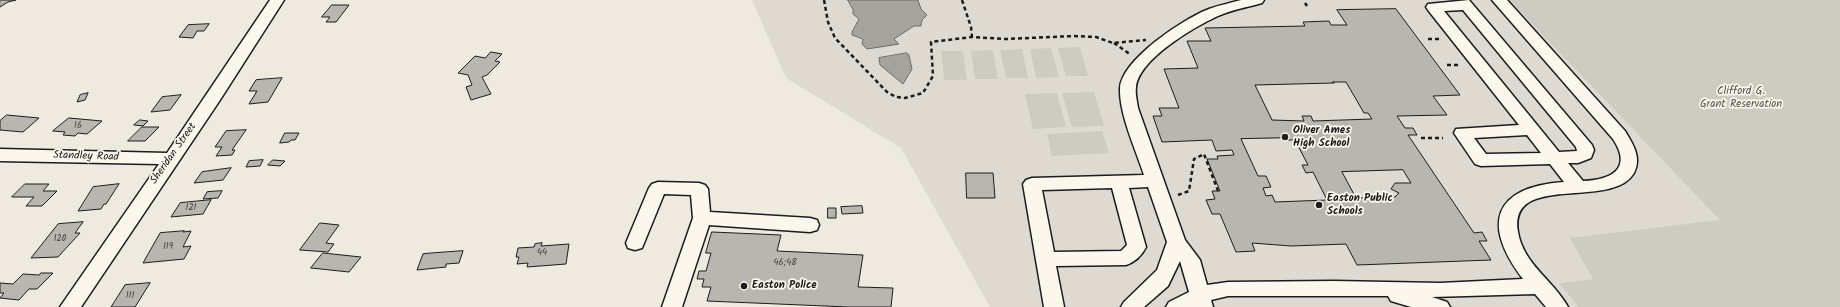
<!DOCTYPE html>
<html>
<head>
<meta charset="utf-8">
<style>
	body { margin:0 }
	canvas { display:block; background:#eeeadf }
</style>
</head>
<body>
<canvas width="1840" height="307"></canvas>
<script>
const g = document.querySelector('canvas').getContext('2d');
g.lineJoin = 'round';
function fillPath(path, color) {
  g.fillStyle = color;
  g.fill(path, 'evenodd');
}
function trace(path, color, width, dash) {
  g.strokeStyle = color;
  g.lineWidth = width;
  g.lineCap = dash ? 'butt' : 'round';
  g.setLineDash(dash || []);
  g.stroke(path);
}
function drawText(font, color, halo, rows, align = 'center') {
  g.font = font + ' Kalam,sans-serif';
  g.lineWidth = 3.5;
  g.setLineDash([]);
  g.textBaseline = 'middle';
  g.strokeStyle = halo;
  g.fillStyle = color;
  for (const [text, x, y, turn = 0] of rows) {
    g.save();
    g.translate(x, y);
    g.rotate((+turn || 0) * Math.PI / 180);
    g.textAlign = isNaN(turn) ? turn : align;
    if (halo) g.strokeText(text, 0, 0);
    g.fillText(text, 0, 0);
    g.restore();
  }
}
fillPath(new Path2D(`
	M752,0H1509L1760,261L1559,283L1578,307H990L901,148L786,78Z`), '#dedad1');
fillPath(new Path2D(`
	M1509,0H1840V307H1578L1559,283L1593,279L1570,238L1720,220Z
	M1080,47L1088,76H1066L1058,48Z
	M1051,48L1059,77L1036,78L1030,49Z
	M1022,49L1028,78H1006L1000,50Z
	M993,50L998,79H975L971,51Z
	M941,51H963L967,80H944Z
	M1094,92L1104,126L1072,127L1062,93Z
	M1057,93L1066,127L1033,129L1025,94Z
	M1102,131L1109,153L1052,156L1047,134Z`), '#ceccc2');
const water = new Path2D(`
	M848,0H918L921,9L927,15L922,20L921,26H914L894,39L899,44L867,49L862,44L863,39L852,35V32L859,19L853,14V10Z
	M907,53L909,55L912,69L903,84L880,65L879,58Z`);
fillPath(water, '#a6a39d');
trace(water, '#6f6d69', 1);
const building = new Path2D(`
	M0,0H16L8,2L0,7Z
	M332,5H349L336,22H326L330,17H322Z
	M1396,9L1460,95L1433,96L1447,115L1397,116L1405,128H1413L1417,135H1408L1474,233L1482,232L1487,241H1479L1491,260L1357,265L1346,244L1291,246L1252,243L1255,251L1236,252L1220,214H1212L1206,200L1215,199L1212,191H1220L1207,159H1218L1217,156L1234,155L1232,150L1216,151L1212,140L1162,142L1153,116H1162L1159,108H1179L1164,69L1198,68L1187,41H1211L1205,28L1305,26L1303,22L1329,21L1331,25H1347L1337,10ZM1333,82H1346L1364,113H1368L1372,119L1313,121L1311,116H1302L1304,121L1272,120L1255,85L1334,83ZM1287,138L1288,140H1295L1308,165H1302L1306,173L1313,172L1327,200L1275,202L1272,195L1266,196L1263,188L1271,187L1266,176H1258L1241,139ZM1403,170L1411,183H1395L1391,189L1399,193L1395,197L1356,198L1342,172Z
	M209,24L204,31H197L193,38L179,37L188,25Z
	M491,52L502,54L495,61L500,62L487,75L482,77L491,94L471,100L466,87L472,85L468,75L458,73L475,56L485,58Z
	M282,78L268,102L249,104L257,91H249L256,80Z
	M88,93L85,100L77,102L80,95Z
	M181,95L170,110L151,112L162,97Z
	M7,115L39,118L23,132L0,130V121Z
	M69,118L102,121L87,134L78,133L75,136L63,135L65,132L53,131Z
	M140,120L148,121L143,126L134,125Z
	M142,127H159L145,141H128Z
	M246,130L232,150H235L232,155L216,156L222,147H215L226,131Z
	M285,133H299L295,140H291L289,142L280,143Z
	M263,160L260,166L246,167L249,161Z
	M273,160L285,161L280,166L268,165Z
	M231,168L223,180L194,183L202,172Z
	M966,173H993L995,198H967Z
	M25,184H49L43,191H57L42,206H26L34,197H12Z
	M119,184L106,204H104L101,209L78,211L93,187Z
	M222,191L218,198L203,199L207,192Z
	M211,200L203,214L171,217L180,203Z
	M862,206L863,213L842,214L841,207Z
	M828,208H836V218H828Z
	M83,222L75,233H80L58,257L31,258L58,224Z
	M320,223L339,225L326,243L334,244L328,252L300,250Z
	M184,231L183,232L191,231L183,247L191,246L184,259L143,263L160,233Z
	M712,232L781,235L777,251L863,255L858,287L893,288L891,307H849L707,301L711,287H702L704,279H697L699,271H706L711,253H706Z
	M542,243L541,246L569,244L566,264L527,267L528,263L517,264L519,257H516L518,248L534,247L535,244Z
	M463,251L459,263L446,264V267L417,270L423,254Z
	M323,253L361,257L349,272L311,268Z
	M41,273H53L37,289H29L19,300L0,298L4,293H0V283L13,284L23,274L39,275Z
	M150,283L135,307H111L125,285Z`);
fillPath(building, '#b9b6af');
trace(building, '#1c1c1c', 1);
const minor = new Path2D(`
	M270,0H284L220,100L81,307H60L159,164L0,161V149L167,153Z
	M1241,0H1264L1262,3C1248,7 1231,10 1218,16C1194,27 1139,59 1136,87C1135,93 1137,101 1138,108L1185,240L1200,260L1207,285L1228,282L1334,281L1440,283L1523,279C1482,225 1492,187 1564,182L1550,164L1481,166L1475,164L1454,133L1456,129L1519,125L1428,10L1426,7L1428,4L1469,0L1592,145L1594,150L1591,158L1578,163H1568L1583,181C1611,180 1633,169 1613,139L1492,0H1507L1625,131C1633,144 1642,158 1634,173C1612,211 1508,171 1518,232C1523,264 1554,281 1568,307H1546L1535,294L1432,297L1447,302L1450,307H1411L1391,301L1388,296H1228L1211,300L1213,307H1166L1169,302L1189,292L1180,261L1168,286L1144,307H1121L1124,302L1157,270L1167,242L1148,187L1129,188L1146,247C1142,255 1135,262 1126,265L1056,266L1064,307H1044L1023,184L1026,180L1032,178L1144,175C1136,150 1119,114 1120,88C1122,59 1185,18 1209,9C1219,5 1231,3 1241,0ZM1463,10L1576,147L1577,151L1559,152L1444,11ZM1527,135L1541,153L1486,154L1474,138ZM1112,188L1127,245L1121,251L1054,252L1042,190Z
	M658,182L699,183L705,185L708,189L710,212L810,218L817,220L819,225L817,230L810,232L709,225L682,307H662L693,218L691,195L664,194L642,248L635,250L628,248L626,243L649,188L652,184Z`);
trace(minor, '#1c1c1c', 3);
trace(new Path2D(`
	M824,0L828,22L835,38L887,92L896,97L905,98L923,93L933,76L931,42L972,37L1006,39L1074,36L1096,37L1113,43L1146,40
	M962,0L971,27L972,37
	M1305,3L1307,6
	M1428,39H1439
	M1114,43L1131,55
	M1447,65H1459
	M1421,138H1443
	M1178,195L1189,191L1194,159L1204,154L1218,191`), '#1c1c1c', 2.5, [4, 3]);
fillPath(minor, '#fbf7ec');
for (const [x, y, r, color] of [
	[1285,137,4,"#1c1c1c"],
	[1319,205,4,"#1c1c1c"],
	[744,286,4,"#1c1c1c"]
]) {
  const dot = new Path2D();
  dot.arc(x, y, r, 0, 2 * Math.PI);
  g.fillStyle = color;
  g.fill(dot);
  trace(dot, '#fbf7ec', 1.5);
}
drawText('9px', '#434241', null, [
	["16",78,126],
	["121",191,208],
	["120",60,239],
	["119",168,247],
	["44",542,253],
	["46;48",785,263],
	["111",130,296]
]);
drawText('11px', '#51514e', '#fbf7ec', [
	["Clifford G.",1741,92],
	["Grant Reservation",1741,105]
]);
drawText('bold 11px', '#1c1c1c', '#fbf7ec', [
	["Oliver Ames",1293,131],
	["High School",1293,144],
	["Easton Public",1327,199],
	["Schools",1327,212],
	["Easton Police",752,286]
], 'left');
drawText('11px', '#1c1c1c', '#fbf7ec', [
	["Sheridan Street",174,154,-55],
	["Standley Road",86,157,2]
]);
</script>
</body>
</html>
